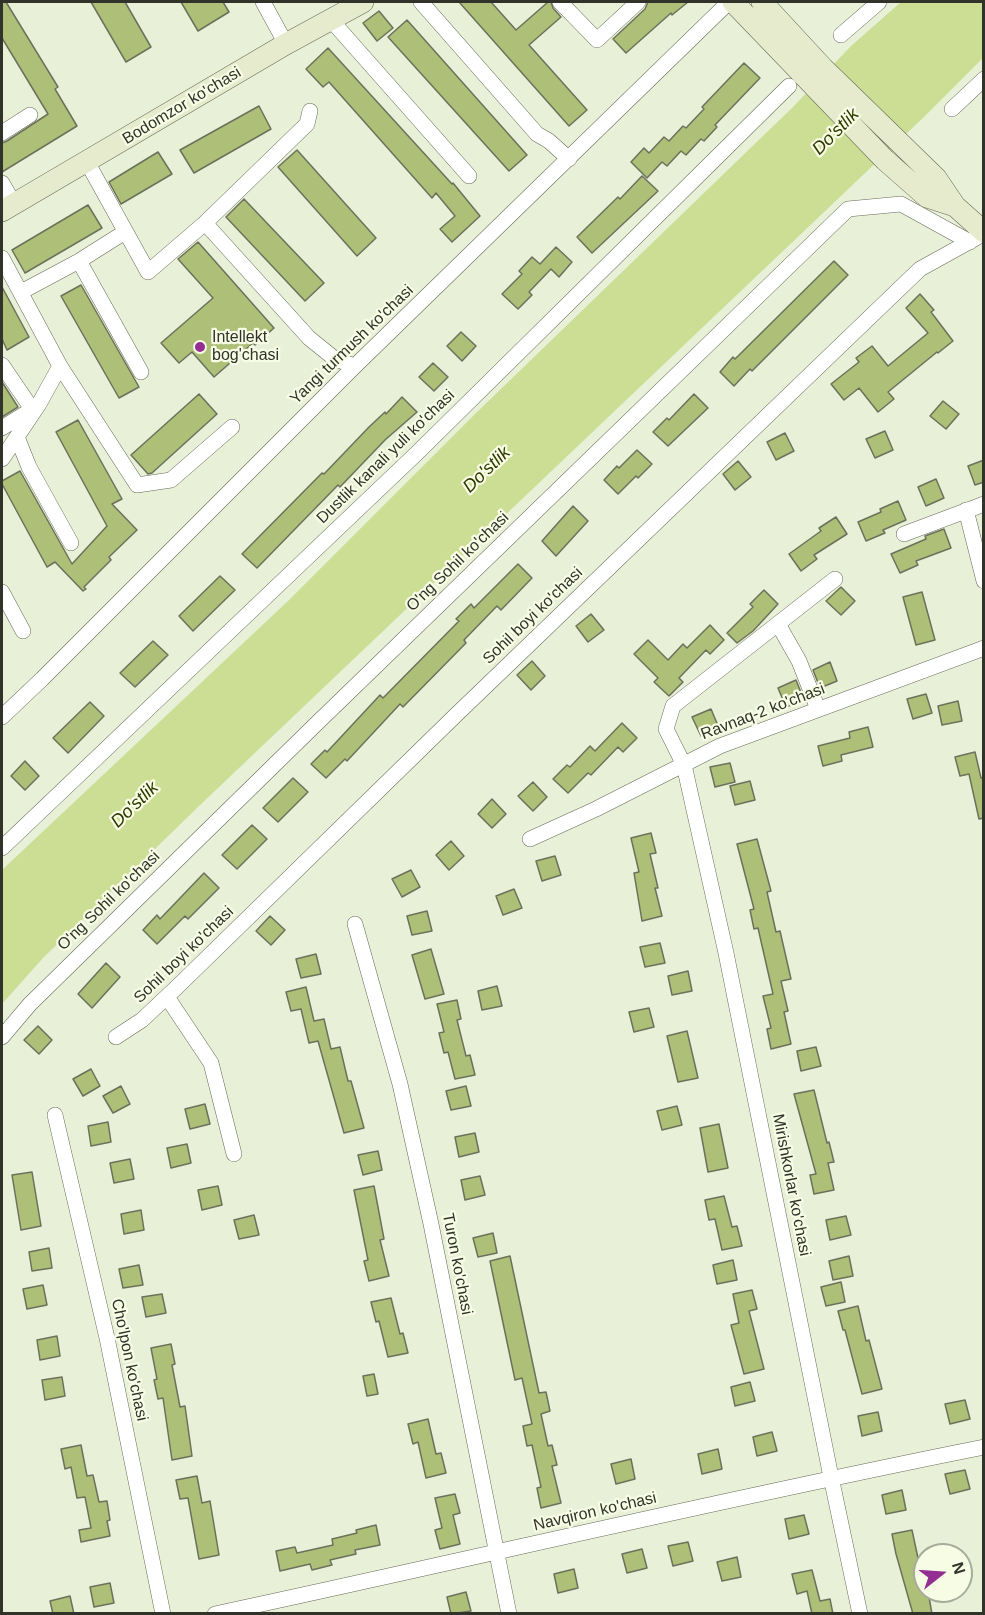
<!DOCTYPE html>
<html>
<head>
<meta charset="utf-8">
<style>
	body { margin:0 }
	#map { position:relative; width:985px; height:1615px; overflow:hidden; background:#e9f0d8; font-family:Helvetica,sans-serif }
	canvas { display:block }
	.frame { position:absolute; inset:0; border:3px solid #31332a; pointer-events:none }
	.north { position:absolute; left:913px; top:1543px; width:60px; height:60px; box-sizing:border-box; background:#f7fde5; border:2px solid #a8ac9a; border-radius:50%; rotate:73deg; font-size:16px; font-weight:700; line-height:24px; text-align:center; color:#31332a }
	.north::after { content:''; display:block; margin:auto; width:21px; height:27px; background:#952e92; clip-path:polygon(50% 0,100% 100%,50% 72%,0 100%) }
</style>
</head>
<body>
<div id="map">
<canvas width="985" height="1615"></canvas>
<div class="frame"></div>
<div class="north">N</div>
</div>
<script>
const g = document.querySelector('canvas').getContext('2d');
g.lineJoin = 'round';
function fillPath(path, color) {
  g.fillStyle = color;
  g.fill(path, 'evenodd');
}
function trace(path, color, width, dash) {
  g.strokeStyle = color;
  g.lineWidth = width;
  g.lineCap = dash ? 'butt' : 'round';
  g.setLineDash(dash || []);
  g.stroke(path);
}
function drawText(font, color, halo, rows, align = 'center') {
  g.font = font + ' Helvetica,sans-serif';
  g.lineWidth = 4.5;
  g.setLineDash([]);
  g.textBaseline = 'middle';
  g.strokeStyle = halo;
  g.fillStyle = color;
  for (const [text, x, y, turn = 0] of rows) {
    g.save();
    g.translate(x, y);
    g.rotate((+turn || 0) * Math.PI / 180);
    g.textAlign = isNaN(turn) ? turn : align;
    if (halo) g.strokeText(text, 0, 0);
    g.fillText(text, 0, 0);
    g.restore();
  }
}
fillPath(new Path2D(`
	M901,2H983V58L924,117L198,807L43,958L2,1004V870L288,601L475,414L793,107L851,46Z`), '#ccdd94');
const building = new Path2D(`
	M2,2H6L58,87L55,89L77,126L2,172V143L7,141L48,114L2,38Z
	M91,2H125L151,47L126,62Z
	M181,2H223L229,12L198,31Z
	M459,2H491L516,30L548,2H551L553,8L561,17L529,45L587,110L569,126Z
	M648,2H688L672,15L671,13L626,53L613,39L645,9Z
	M379,11L393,28L377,41L363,23Z
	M407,20L527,155L509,171L388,37Z
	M328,48L452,184L453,183L480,216L452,242L440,229L455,216L436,193L432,198L329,82L323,87L306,69Z
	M744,63L760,78L715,125L717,127L704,141L701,139L686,155L681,151L667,166L662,162L647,178L631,162L644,148L649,153L664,137L669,141L683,126L686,128L704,109L702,107Z
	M259,106L271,129L194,173L180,150Z
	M297,150L376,238L357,256L278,167Z
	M158,152L172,174L121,204L109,182Z
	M642,176L658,191L592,253L577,237L618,197L620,199Z
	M244,199L324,283L305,301L226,217Z
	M88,205L102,228L25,273L12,250Z
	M198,242L274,328L255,345L253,343L214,377L192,352L179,363L161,343L213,298L178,259Z
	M556,247L572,262L559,277L551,269L529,292L532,295L518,309L502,294L522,274L519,271L532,257L540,264Z
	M834,261L848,275L752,371L750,369L734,386L720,372L733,357L735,359Z
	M81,285L139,387L119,398L61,296Z
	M2,287L29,337L7,350L2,339Z
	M920,294L934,310L931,312L953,341L938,353L937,352L888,392L894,399L878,412L859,388L844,400L831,384L859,362L856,358L872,346L888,366L928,333L906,308Z
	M461,332L476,346L462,361L447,346Z
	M433,363L448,377L434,391L419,377Z
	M2,382L18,407L2,417Z
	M199,394L217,414L152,473L148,474L131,455Z
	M694,394L708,408L668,446L653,432L667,418L669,420Z
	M402,397L417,412L385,440L340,487L338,485L257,568L242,554L322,473L324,474L369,427L385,412L386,414Z
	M943,401L959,414L946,429L930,416Z
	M78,420L122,499L112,504L137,530L109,557L111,560L84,587L86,589L83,591L55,562L47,567L2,484V481L20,471L72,564L107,526L56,432Z
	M885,431L893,450L875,458L866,439Z
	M785,433L794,451L776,460L767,442Z
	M637,450L652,464L638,478L636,476L618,494L604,480L617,466L619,468Z
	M984,460V482L975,485L968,466Z
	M738,461L751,477L735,490L723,474Z
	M936,479L944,498L926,506L918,487Z
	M898,501L906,520L883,530L885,533L866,541L858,522L881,512L880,509Z
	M573,506L588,521L556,556L542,541Z
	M836,517L847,534L814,555L817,559L801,571L789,554L821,531L819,528Z
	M944,529L951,548L916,561L918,565L900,573L891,554L926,539L925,536Z
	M518,564L532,578L501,610L497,606L464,640L466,643L403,707L400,704L347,761L345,759L326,778L311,764L325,750L327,752L380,695L383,698L459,621L456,619L471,604L474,608Z
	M220,576L235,590L193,631L179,616Z
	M841,587L855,601L841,615L826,601Z
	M764,590L778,604L753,631L737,643L727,633L753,607L750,604Z
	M922,592L935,640L916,645L903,597Z
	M591,614L604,630L588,642L576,626Z
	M710,625L724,640L710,654L706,650L679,678L683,682L669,696L654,682L658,678L634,654L648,640L668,660L683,644L687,648Z
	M153,641L168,655L135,687L120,673Z
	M532,661L545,676L531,690L517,675Z
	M830,662L837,681L820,688L813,670Z
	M796,680L804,700L786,707L778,688Z
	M926,694L932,713L913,719L907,699Z
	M958,701L962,721L942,725L938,706Z
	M90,702L104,716L68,753L53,738Z
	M711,709L719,728L701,736L692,717Z
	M622,723L637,738L623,752L618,747L591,775L588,773L568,793L553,779L567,765L570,767L590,746L595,751Z
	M868,727L873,747L841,755L842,761L823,766L818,746L850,738L849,732Z
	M975,752L981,778H984V818L979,819L969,774L960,776L955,757Z
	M25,761L39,776L25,790L11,776Z
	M730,763L735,782L715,787L710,767Z
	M293,778L308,792L278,822L263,808Z
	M750,781L755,800L735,805L730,786Z
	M533,782L547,797L533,811L518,796Z
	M492,799L506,814L492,828L478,814Z
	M252,825L267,839L237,869L222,855Z
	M651,833L656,853L650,854L658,888H655L662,916L642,921L634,873L639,872L631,838Z
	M757,839L771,891L767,892L776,932L780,931L791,979L781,981L788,1011L784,1012L791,1044L771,1049L767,1029L771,1028L763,996L773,994L758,928L754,929L750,910L754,909L737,844Z
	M451,841L464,856L449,870L436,855Z
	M555,856L561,875L542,881L536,861Z
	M411,870L420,887L402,897L392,879Z
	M204,873L219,888L188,919L185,916L157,944L143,930L157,915L160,919Z
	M514,889L522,908L503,915L496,896Z
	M427,911L432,931L412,935L407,916Z
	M270,916L285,930L271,945L256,931Z
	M660,943L665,963L645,967L640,947Z
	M431,949L444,994L425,999L412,955Z
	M316,954L321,974L301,978L296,959Z
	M106,963L120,977L92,1008L78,994Z
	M688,971L692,991L672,995L668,976Z
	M497,986L502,1006L482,1010L478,991Z
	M306,987L314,1021L324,1019L331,1049L340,1047L348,1081H351L364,1128L344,1133L318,1041L309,1043L301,1009L291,1011L286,992Z
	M457,1000L461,1019L457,1020L466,1056L470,1055L475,1075L455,1079L448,1052L444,1053L439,1033L444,1032L437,1004Z
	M649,1008L654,1027L634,1032L629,1012Z
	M38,1026L52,1040L39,1054L24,1040Z
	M687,1031L698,1078L678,1082L667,1036Z
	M816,1047L821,1066L801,1071L797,1051Z
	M91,1069L100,1086L83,1096L73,1079Z
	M121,1086L130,1104L113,1113L103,1096Z
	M466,1086L471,1106L451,1110L446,1091Z
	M814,1090L827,1143L829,1142L834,1162L828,1163L834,1190L814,1194L810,1175L816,1174L794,1094Z
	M205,1104L210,1124L190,1129L185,1109Z
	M677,1106L682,1125L662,1130L657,1111Z
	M108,1122L111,1142L91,1146L88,1126Z
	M719,1124L728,1168L708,1172L700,1128Z
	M475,1133L479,1152L459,1157L455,1137Z
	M187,1144L191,1163L171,1168L167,1148Z
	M378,1151L382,1170L363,1175L358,1155Z
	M130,1159L134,1179L114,1183L110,1163Z
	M32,1172L41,1226L21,1230L12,1175Z
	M480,1176L485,1195L465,1200L461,1180Z
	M218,1186L222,1205L202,1210L198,1190Z
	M374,1186L384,1239L380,1240L389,1276L369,1281L364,1261L368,1260L354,1190Z
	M724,1196L732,1227L737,1226L742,1246L722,1250L715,1219L709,1220L705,1200Z
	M141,1210L144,1230L124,1234L121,1214Z
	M254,1215L259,1235L239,1239L234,1220Z
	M846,1216L851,1235L830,1240L826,1220Z
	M493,1233L497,1253L478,1257L473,1238Z
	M49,1248L52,1268L32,1271L29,1252Z
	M510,1256L539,1393L546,1392L550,1411L541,1414L548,1446L552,1445L557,1465L552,1466L561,1503L541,1508L537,1488L541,1487L532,1445L527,1446L523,1426L532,1424L522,1378L515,1380L490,1261Z
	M849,1256L853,1276L833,1280L829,1261Z
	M733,1260L737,1280L717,1284L713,1265Z
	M139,1265L143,1285L123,1288L119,1269Z
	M841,1282L845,1302L826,1306L821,1287Z
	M43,1285L47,1305L27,1309L23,1289Z
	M752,1290L757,1309L749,1311L764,1369L744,1374L731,1325L739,1323L733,1294Z
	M162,1294L166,1313L146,1317L142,1297Z
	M391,1298L400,1334L403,1333L408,1353L388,1357L379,1321L376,1322L371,1302Z
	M858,1306L866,1341L869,1340L882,1389L862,1394L845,1330H843L838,1311Z
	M57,1336L60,1356L40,1360L37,1340Z
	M171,1344L175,1364L172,1365L180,1407L185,1406L192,1456L172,1460L163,1398L158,1399L154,1380L157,1379L151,1348Z
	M374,1374L378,1394L367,1396L363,1376Z
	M62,1377L65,1396L45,1400L42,1380Z
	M750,1382L755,1401L735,1406L731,1387Z
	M965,1400L970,1419L950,1424L945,1404Z
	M878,1412L882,1431L862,1436L858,1416Z
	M428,1419L436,1454L441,1453L446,1473L426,1478L418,1442L413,1444L408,1424Z
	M772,1432L777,1451L757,1456L753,1437Z
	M81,1445L87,1476L93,1475L99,1502L107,1501L110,1520L107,1521L110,1536L81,1542L79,1530L91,1528L85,1497L77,1498L71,1467L65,1469L61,1449Z
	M718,1449L722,1469L702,1474L698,1454Z
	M631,1459L635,1479L616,1484L611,1464Z
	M965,1470L970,1489L950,1494L945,1474Z
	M197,1476L202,1503L210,1501L219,1555L199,1559L188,1498L180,1499L176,1480Z
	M902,1490L906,1510L886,1514L882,1495Z
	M455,1494L460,1513L453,1515L460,1544L440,1549L435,1530L442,1528L435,1498Z
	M804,1515L809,1534L789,1539L785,1519Z
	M376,1525L380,1545L355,1550L356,1554L330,1560L332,1565L312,1570L310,1564L280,1571L276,1551L295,1547L297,1553L333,1545L332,1539L357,1533L356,1530Z
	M912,1530L925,1591H928L932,1614H913L896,1554L892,1534Z
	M688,1542L693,1561L673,1566L668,1546Z
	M642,1549L647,1568L627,1573L622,1554Z
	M737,1557L741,1577L722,1581L717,1562Z
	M574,1569L578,1588L558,1593L554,1574Z
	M812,1570L820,1601L830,1599L833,1614H812L807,1591L797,1594L792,1574Z
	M110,1583L114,1603L94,1607L90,1587Z
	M466,1592L471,1611L451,1614L447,1597Z
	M70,1596L74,1614H53L50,1601Z`);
fillPath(building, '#aebf77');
trace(building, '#6c715c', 1.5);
const street = new Path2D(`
	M263,2L286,44
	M421,2L537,134L549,141L569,159
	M560,2L597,40L638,2
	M331,20L469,176
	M841,35L879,2
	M952,109L984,79
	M2,133L30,115
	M87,162L148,272L205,223L307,124L310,111
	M2,183L14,204
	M205,223L309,338L335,359L355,366
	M2,258L60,366L137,485L171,480L232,427
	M79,261L141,372
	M21,292L79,261L125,232
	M2,365L32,409
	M2,428L34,408
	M17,437L29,467L71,543
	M2,459L39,404L60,366
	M966,510L984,581
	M904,534L984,504
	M835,579L673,706L666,729L684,765L726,953L831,1477L860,1614
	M2,592L23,631
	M778,624L799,661L818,709
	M2,717L42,679L355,366L729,2
	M530,839L596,809L720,746L984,648
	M2,848L417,453L789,86
	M355,924L400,1084L431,1224L509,1614
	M167,997L211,1063L234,1154
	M2,1037L30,1004L313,727L848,209L901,204L970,242
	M116,1037L142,1020L177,987L458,713L920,269L976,238
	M55,1115L107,1338L163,1614
	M215,1614C471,1559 727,1498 984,1447`);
const secondary = new Path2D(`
	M733,2L885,160L927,197L955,206
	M762,2L823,68L936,178L955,206L984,232
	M2,211L286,44L363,2`);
trace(street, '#656a56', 16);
trace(secondary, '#656a56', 22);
trace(street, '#fff', 15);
trace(secondary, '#e5ebcc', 21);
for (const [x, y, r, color] of [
	[200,347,6,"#952e92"]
]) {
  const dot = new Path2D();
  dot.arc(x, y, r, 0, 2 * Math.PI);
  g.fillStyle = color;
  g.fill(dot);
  trace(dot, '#f7fde5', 2);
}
drawText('16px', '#31332a', '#f7fde5', [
	["Bodomzor ko'chasi",182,106,-31],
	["Yangi turmush ko'chasi",352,345,-44],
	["Dustlik kanali yuli ko'chasi",386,457,-44],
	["O'ng Sohil ko'chasi",458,562,-44],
	["Sohil boyi ko'chasi",533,616,-44],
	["Ravnaq-2 ko'chasi",763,712,-21],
	["O'ng Sohil ko'chasi",109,901,-44],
	["Sohil boyi ko'chasi",184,955,-44],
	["Mirishkorlar ko'chasi",791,1185,79],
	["Turon ko'chasi",457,1264,79],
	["Cho'lpon ko'chasi",129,1360,78],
	["Navqiron ko'chasi",595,1512,-13]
]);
drawText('16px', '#31332a', '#f7fde5', [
	["Intellekt",212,338],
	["bog'chasi",212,356]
], 'left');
drawText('italic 18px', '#303900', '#f7fde5', [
	["Do'stlik",836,132,-45],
	["Do'stlik",487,470,-44],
	["Do'stlik",135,805,-44]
]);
</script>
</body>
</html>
